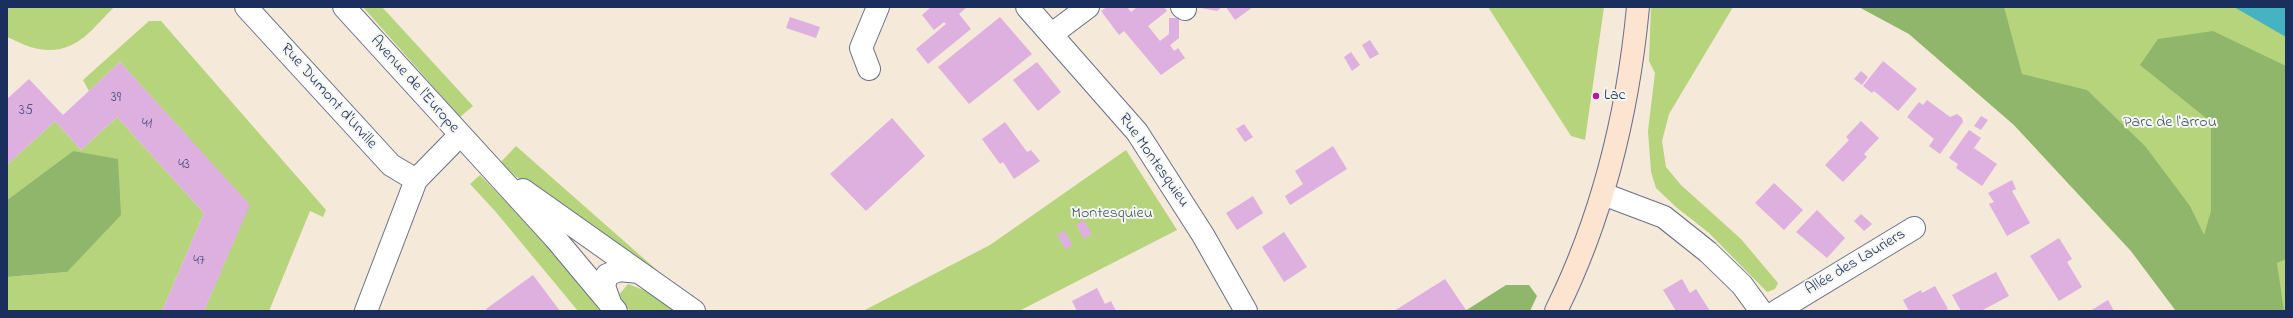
<!DOCTYPE html>
<html>
<head>
<meta charset="utf-8">
<style>
	body { margin:0 }
	#map { position:relative; width:2293px; height:318px; overflow:hidden; background:#f5e9da; font-family:"Indie Flower",sans-serif }
	canvas { display:block }
	.frame { position:absolute; inset:0; border:8px solid #1b2f5e; pointer-events:none }
</style>
</head>
<body>
<div id="map">
<canvas width="2293" height="318"></canvas>
<div class="frame"></div>
</div>
<script>
const g = document.querySelector('canvas').getContext('2d');
g.lineJoin = 'round';
function fillPath(path, color) {
  g.fillStyle = color;
  g.fill(path, 'evenodd');
}
function trace(path, color, width, dash) {
  g.strokeStyle = color;
  g.lineWidth = width;
  g.lineCap = dash ? 'butt' : 'round';
  g.setLineDash(dash || []);
  g.stroke(path);
}
function drawText(font, color, halo, rows, align = 'center') {
  g.font = font + ' "Indie Flower",sans-serif';
  g.lineWidth = 4;
  g.setLineDash([]);
  g.textBaseline = 'middle';
  g.strokeStyle = halo;
  g.fillStyle = color;
  for (const [text, x, y, turn = 0] of rows) {
    g.save();
    g.translate(x, y);
    g.rotate((+turn || 0) * Math.PI / 180);
    g.textAlign = isNaN(turn) ? turn : align;
    if (halo) g.strokeText(text, 0, 0);
    g.fillText(text, 0, 0);
    g.restore();
  }
}
fillPath(new Path2D(`
	M7,7H114C91,30 76,55 39,49C29,48 17,41 7,37Z
	M363,7H382L473,106L460,117Z
	M1488,7H1604L1585,140L1571,136Z
	M1651,7H1733L1669,114L1662,141L1666,167L1681,185L1741,239L1778,283L1775,289L1767,292L1709,233L1676,207L1656,188L1651,172L1648,131L1655,73L1649,61Z
	M1859,7H2286V311H2176L2131,251L2014,125L1909,34Z
	M149,21H161L326,210L323,217L310,211L269,311H204L249,205L120,62L89,91L83,80Z
	M117,117L204,213L162,311H7V277L67,272L73,151L7,200V165L55,121L81,150Z
	M516,146L658,271L656,273L515,176L501,162Z
	M1126,150L1177,230L1019,311H863L990,245Z
	M480,175C522,218 565,262 600,311H578L495,211L470,184Z
	M628,284L654,294L678,311H630L619,295Z`), '#b6d47b');
fillPath(new Path2D(`
	M1859,7H2004L2022,74L2087,90L2145,146L2190,206L2204,235L2211,211V122L2140,65L2158,39L2213,31L2286,66V259L2277,263L2284,311H2176L2131,251L2014,125L1909,34Z
	M73,151L118,159L121,215L67,272L7,277V200Z
	M1506,285H1529L1537,296L1530,311H1465Z`), '#90b66b');
fillPath(new Path2D(`
	M2234,7H2286V37Z`), '#45b3c1');
fillPath(new Path2D(`
	M931,7H967L959,14L971,29L928,64L916,49L946,24L944,22L934,30L922,15Z
	M1107,7H1127L1131,12L1137,7H1164L1167,11L1148,26L1160,41L1169,34V18H1179V38L1170,45L1174,51L1178,48L1185,58L1161,75L1124,31L1119,35L1101,11Z
	M1195,7H1222L1217,11Z
	M1226,7H1253L1235,20Z
	M790,17L820,27L816,38L786,28Z
	M1000,17L1032,54L969,104L938,67Z
	M1370,40L1379,54L1370,59L1362,45Z
	M1351,52L1360,65L1352,71L1344,57Z
	M1883,61L1917,89L1898,111L1874,91L1872,93L1863,86Z
	M120,62L250,205L204,311H162L204,213L117,117L81,150L55,121L7,165V99L29,79L63,115Z
	M1037,62L1061,92L1038,111L1013,80Z
	M1861,71L1868,77L1862,85L1854,79Z
	M1927,100L1950,117L1957,114L1962,118L1963,122L1940,154L1929,146L1934,139L1907,117L1919,102L1923,105Z
	M1981,116L1988,120L1981,130L1974,126Z
	M892,118L925,156L866,211L830,174Z
	M1861,121L1879,138L1864,154L1867,157L1843,182L1825,165L1849,140L1846,137Z
	M1005,122L1027,152L1031,150L1040,161L1014,179L1003,162L1000,164L982,139Z
	M1244,124L1253,137L1245,142L1236,129Z
	M1969,130L1981,138L1974,148L1997,164L1982,186L1956,168L1958,164L1949,158Z
	M1333,146L1347,169L1290,205L1285,196L1303,184L1295,171Z
	M2012,180L2016,189L2012,191L2030,223L2007,236L1989,204L1994,202L1988,193Z
	M1774,183L1803,210L1784,230L1755,203Z
	M1253,196L1263,213L1237,230L1226,213Z
	M1817,210L1845,238L1827,258L1796,232Z
	M1861,214L1872,224L1864,231L1854,221Z
	M1084,220L1092,234L1084,239L1076,225Z
	M1064,231L1073,245L1065,249L1057,235Z
	M1284,232L1307,267L1284,282L1262,247Z
	M2059,238L2072,259L2067,262L2082,287L2059,301L2030,256Z
	M1996,272L2009,296L1981,311H1961L1952,295Z
	M533,275L560,311H487L486,309Z
	M1445,279L1466,310L1394,311Z
	M1682,279L1690,293L1696,289L1710,311H1676L1663,290Z
	M1935,286L1948,309L1944,311H1909L1903,300L1921,290L1922,293Z
	M1097,288L1105,304L1111,301L1116,311H1077L1072,301Z
	M2108,300L2114,311H2090Z`), '#ddb0df');
const minor = new Path2D(`
	M246,7L391,165L416,180
	M1027,7L1137,132L1203,235L1246,311
	M1182,7L1185,9
	M1052,34L1088,7
	M869,69L861,48L878,7
	M1603,194L1664,217L1708,252L1742,285L1761,311
	M366,311L416,180L460,135
	M1777,311L1914,228`);
const tertiary = new Path2D(`
	M344,7L555,238L616,311
	M523,190L694,311
	M610,303L604,286L607,275L619,270L639,272`);
const secondary = new Path2D(`
	M1556,311C1603,216 1628,112 1638,7`);
trace(minor, '#677089', 24);
trace(tertiary, '#677089', 24);
trace(secondary, '#677089', 24);
trace(minor, '#fff', 22);
trace(tertiary, '#fff', 22);
trace(secondary, '#fde4d1', 22);
for (const [x, y, r, color] of [
	[1596,96,4,"#b5179e"]
]) {
  const dot = new Path2D();
  dot.arc(x, y, r, 0, 2 * Math.PI);
  g.fillStyle = color;
  g.fill(dot);
  trace(dot, '#f6f6f2', 1.5);
}
drawText('14px', '#4c4f7e', null, [
	["39",116,99],
	["35",26,112],
	["41",147,125],
	["43",184,166],
	["47",199,262]
]);
drawText('16px', '#1b2f5e', '#f6f6f2', [
	["Avenue de l'Europe",414,85,48],
	["Rue Dumont d'Urville",328,97,48],
	["Rue Montesquieu",1153,161,55],
	["Allée des Lauriers",1856,263,-31]
]);
drawText('16px', '#1b2f5e', '#f6f6f2', [
	["Lac",1604,96]
], 'left');
drawText('16px', '#425865', '#f6f6f2', [
	["Parc de l'arrou",2170,123],
	["Montesquieu",1112,214]
]);
</script>
</body>
</html>
